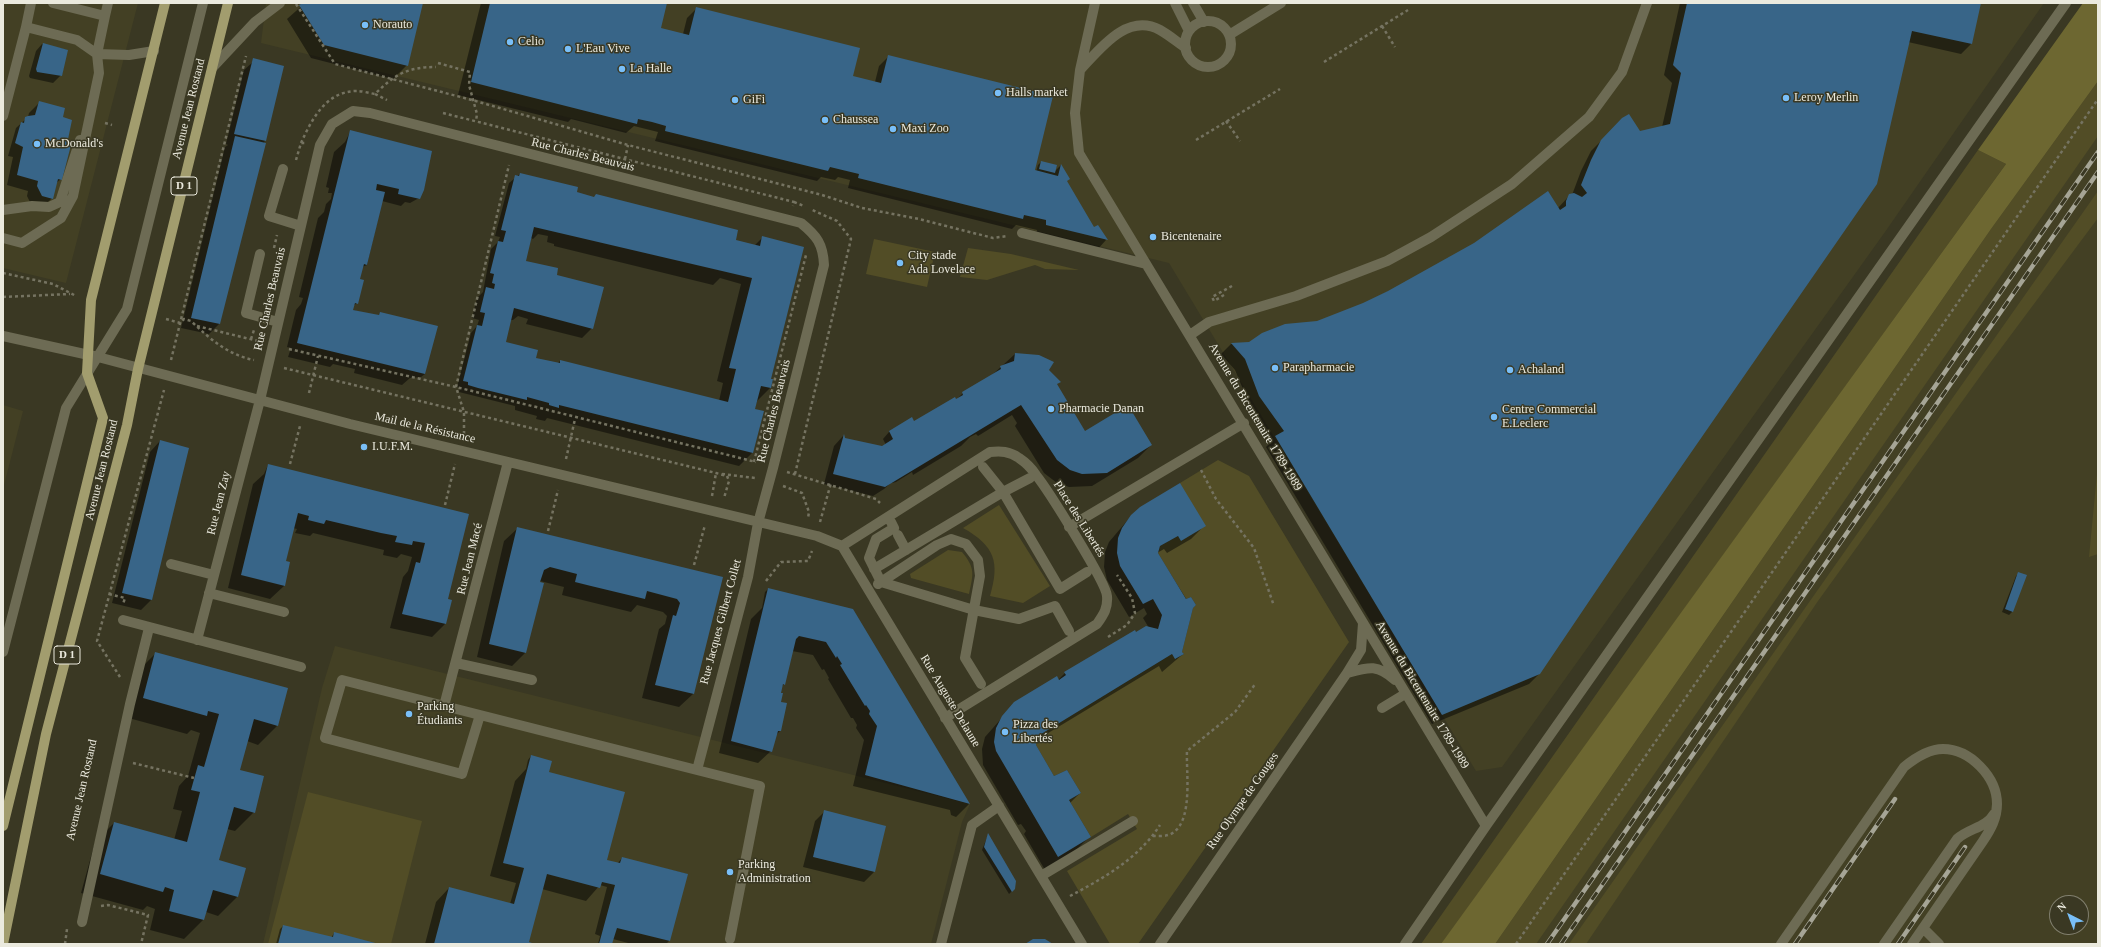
<!DOCTYPE html>
<html>
<head>
<meta charset="utf-8">
<style>
	body { margin:0 }
	#map { position:relative; width:2101px; height:947px; overflow:hidden; background:#3a3823; font-family:"Times New Roman",serif }
	canvas { display:block }
	.frame { position:absolute; inset:0; border:4px solid #ebeade; pointer-events:none }
	.north { position:absolute; left:2049px; top:895px; width:40px; height:40px; box-sizing:border-box; background:#3a3823; border:1px solid #817f6e; border-radius:50%; rotate:318deg; font-size:11px; font-weight:700; line-height:16px; text-align:center; color:#ebeade }
	.north::after { content:''; display:block; margin:auto; width:14px; height:18px; background:#79bff8; clip-path:polygon(50% 0,100% 100%,50% 72%,0 100%) }
</style>
</head>
<body>
<div id="map">
<canvas width="2101" height="947"></canvas>
<div class="frame"></div>
<div class="north">N</div>
</div>
<script>
const g = document.querySelector('canvas').getContext('2d');
g.lineJoin = 'round';
function fillPath(path, color) {
  g.fillStyle = color;
  g.fill(path, 'evenodd');
}
function trace(path, color, width, dash) {
  g.strokeStyle = color;
  g.lineWidth = width;
  g.lineCap = dash ? 'butt' : 'round';
  g.setLineDash(dash || []);
  g.stroke(path);
}
function drawText(font, color, halo, rows, align = 'center') {
  g.font = font + ' "Times New Roman",serif';
  g.lineWidth = 3;
  g.setLineDash([]);
  g.textBaseline = 'middle';
  g.strokeStyle = halo;
  g.fillStyle = color;
  for (const [text, x, y, turn = 0] of rows) {
    g.save();
    g.translate(x, y);
    g.rotate((+turn || 0) * Math.PI / 180);
    g.textAlign = isNaN(turn) ? turn : align;
    if (halo) g.strokeText(text, 0, 0);
    g.fillText(text, 0, 0);
    g.restore();
  }
}
fillPath(new Path2D(`
	M3,3H138L66,283L3,268Z
	M266,3H2044L1885,232L1502,767L1476,771L1169,263L261,43Z
	M2098,44V944H1442ZM2057,903H2081V927H2057Z
	M3,405L23,411L3,489Z
	M335,646L970,804L962,822L931,944H263L322,688Z`), '#434024');
fillPath(new Path2D(`
	M2098,81V136L1536,944H1495L1991,229Z
	M1978,150L2006,164L1442,944H1421Z
	M2098,191V218L1984,371L1818,601L1586,944H1569Z
	M874,239L935,252L927,287L866,274Z
	M968,248L1011,254L1079,270L1045,269L1035,265L987,280L960,277Z
	M2098,455V554L2089,557L2098,463Z
	M1218,460L1249,476L1349,642L1138,944H1110L1067,871L1137,829L1128,814L1091,837L1069,800L1081,793L1067,770L1054,776L1036,745L1038,736L1172,654L1176,659L1184,654L1182,652L1193,608L1196,605L1191,597L1186,599L1158,553L1160,546L1178,536L1181,540L1180,483Z
	M999,505L1050,586L1023,603L990,596C1000,562 995,546 963,528Z
	M948,550L962,552C976,569 973,574 969,594L911,578L910,574Z
	M308,792L422,821L391,944H268Z`), '#524d26');
fillPath(new Path2D(`
	M2083,3H2098V81L1991,229L1495,944H1441L2006,164L1978,150Z`), '#6d6731');
fillPath(new Path2D(`
	M305,3H422L407,65L393,79L311,58L287,19Z
	M481,3H666L659,31L683,34L687,18L697,8L852,77L875,82L879,66L889,56L1034,171L1036,172L1038,165L1041,162L1054,172L1061,165L1066,181L1094,229L1098,227L1106,240L1097,250L1036,235L1037,230L1016,225L1012,229L848,188L850,180L838,177L835,180L821,177L817,181L655,141L658,132L634,126L626,133L571,119L568,122L458,95Z
	M1680,3H1980L1971,44L1961,54L1908,42L1626,545L1539,674L1529,684L1432,724L1266,447L1273,440L1250,406L1235,370L1221,354L1231,344L1250,343L1317,322L1363,304L1558,208L1570,195H1572L1581,171L1591,151L1623,119L1640,132L1662,127L1672,83L1664,75Z
	M42,44L67,50L62,74L53,83L30,78L29,76L36,51Z
	M255,60L283,67L219,324L209,334L181,328L225,147L228,145L226,144L244,70Z
	M39,103L61,118V179L55,184L52,198L42,208L32,206L27,196L28,191L7,185L13,157L8,156L16,128L28,117L29,113Z
	M350,132L419,198L410,203L405,202L401,206L382,201L367,265L362,267L358,282L357,303L353,306L352,310L378,316L380,313L425,374L421,377L410,378L402,385L354,373L355,369L333,364L330,367L288,357L291,348L287,347L296,310L301,304L303,298L299,297L318,218L324,212L326,204L331,199L332,193H328L329,188L326,187L334,152L345,142Z
	M520,174L734,244L754,246L763,237L770,388L757,401L754,410L762,412L752,453L739,466L547,418L545,421L536,419L537,416L515,410V406L459,392L460,388L457,387L471,333L477,326L479,320L472,318L477,298L483,292L491,249L498,242L500,237L495,236L509,183ZM538,234L548,236L547,242L554,244V246L713,285L720,278L741,284L717,381L723,383L719,401L560,361L557,364L534,361L505,343L510,320H513L518,316L528,319L526,324L582,338L592,328L556,276L525,261L531,238L533,239Z
	M1015,354L1048,370L1085,432L1151,445L1138,458L1092,486L1069,487L1057,483L1044,473L1015,426L1017,423L1012,415L978,436L976,434L970,437L961,446L913,475L912,472L896,482L892,483V482L884,489L873,496L824,484L834,446L843,436L844,439L882,448L886,445L883,439L889,432L912,418L914,422L956,400L963,393L992,375Z
	M160,441L151,600L141,610L112,603L150,452Z
	M268,465L468,515L447,600L445,624L432,637L390,628L403,577L408,571L412,557L401,554L397,558L383,555L384,550L313,533L310,536L295,533L297,529L293,528L285,562L284,586L270,599L228,588L253,484L264,474Z
	M1132,515L1204,526L1191,539L1167,553L1164,549L1157,553L1192,608L1181,652L1183,654L1162,672L1159,666L1035,741L1034,745L1054,777L1080,793L1070,803L1089,837L1076,850L1045,870L1024,834L1026,831L1021,824L1018,825L983,765L982,749L985,737L1015,703L1058,680L1065,673L1136,633L1149,628L1143,618L1147,614L1144,608L1129,617L1107,580L1104,567L1105,552L1109,542Z
	M518,528L722,578L693,694L679,707L642,698L659,629L665,624L667,616L663,612L637,605L631,612L562,595L564,587L540,581L525,653L512,666L477,657L504,541Z
	M2019,573L2012,612L2009,615L2002,612L2016,576Z
	M768,589L852,610L969,804L956,817L951,815L950,810L853,786L864,740L856,728L857,725L853,718H851L828,679L829,678L824,669L822,670L813,655L792,651L784,684L781,687L780,731L776,735L772,750L758,763L719,753L751,619L762,608L765,592Z
	M156,653L277,726L258,745L247,741L239,770L254,812L235,831L227,829L218,861L237,897L218,916L206,912L203,920L184,939L150,930L155,909L147,906L143,910L81,893L95,842L114,823L174,840L182,811L173,809L179,786L188,776L200,733L191,730L187,734L125,717L137,672Z
	M531,756L548,773L606,861L617,864L622,858L687,874L669,941L666,944H632L613,939L611,944H598L600,936L595,934L607,887L600,885L586,901L542,889L528,943L533,944H425L436,902L449,888L510,904L516,883L490,876L515,781L526,769L528,760Z
	M825,811L874,872L864,882L803,867L815,821Z
	M988,835L1012,891L1009,894L982,850Z
	M283,926L331,938L334,933L377,944H276L280,929Z`), '#0007');
fillPath(new Path2D(`
	M303,3H423L408,66L324,45L299,5Z
	M490,3H667L661,28L689,35L696,7L860,48L853,76L881,83L888,55L1053,96L1035,170L1058,176L1061,164L1070,179L1067,181L1094,227L1098,225L1108,240L1046,225V220L1024,215L1023,219L858,178L859,174L830,167L828,171L665,131L666,126L652,122L638,119L637,124L471,82Z
	M1687,3H1981L1972,44L1912,31L1877,184L1627,545L1540,674L1442,715L1275,436L1284,431L1259,396L1245,359L1231,343L1249,342L1262,333L1285,324L1317,321L1363,303L1388,291L1474,243L1548,191L1560,210L1566,206V201L1569,194L1574,193L1582,197L1587,193L1581,185L1591,160L1601,140L1622,118L1629,114L1640,131L1670,124L1681,73L1673,65Z
	M43,43L68,50L62,76L37,72L36,69Z
	M253,58L284,66L266,141L234,134Z
	M39,101L65,108L63,117L72,120L67,144L71,145L62,180L58,179L53,199L42,196L37,186L38,181L17,175L23,147L15,143L21,122L24,123L25,117L28,116L35,115Z
	M350,130L432,151L424,190L420,199L398,194L399,189L377,184L376,190L385,192L367,265L364,264L360,279L364,280L358,304L355,303L353,310L379,315L380,312L438,326L425,374L297,343Z
	M235,136L266,143L220,324L191,318Z
	M1041,161L1057,165L1055,173L1039,169Z
	M520,173L578,187L577,192L594,197L596,194L738,230L736,240L760,246L762,236L804,247L771,379H773L771,388L761,386L755,409L764,411L753,453L559,405V408L549,405V403L527,397V400L478,388L468,385V382L463,381L477,325L482,326L485,313L480,312L486,287L494,289L495,284L492,283L494,274L490,273L498,241L503,242L506,231L501,230L515,175L519,176ZM534,227L752,278L729,368L736,369L728,402L560,360V363L536,358L538,350L506,342L514,308L593,329L604,287L557,275L558,268L526,261Z
	M1015,353L1039,355L1054,362L1049,370L1061,382L1057,384L1085,431L1128,405L1152,445L1107,473L1082,474L1070,470L1057,460L1021,405L885,487L833,474L844,434L845,438L882,446L893,439L889,431L912,417L914,421L955,397L956,399L963,395L962,392L1001,369L1000,366L1014,361Z
	M160,440L189,448L152,600L122,593Z
	M268,464L469,514L448,599L452,600L446,624L402,614L416,562L420,563L425,543L413,541L412,545L395,542L397,536L381,533L326,520L324,524L308,520L309,516L298,513L286,561L290,562L285,586L241,575Z
	M1180,483L1206,526L1181,541L1178,536L1160,546L1158,553L1186,599L1191,597L1196,605L1193,608L1182,652L1184,654L1175,659L1172,654L1038,736L1036,745L1054,776L1067,770L1081,793L1069,800L1091,837L1058,857L996,751L994,742L996,728L1002,716L1014,702L1057,676L1059,680L1066,675L1064,672L1135,630L1136,632L1146,626L1158,629L1162,615L1153,599L1143,604L1120,566L1117,553L1118,538L1122,528L1131,515L1140,507Z
	M517,527L723,577L694,694L655,685L673,615L676,616L680,603L677,599L647,591L645,599L591,586L575,582L577,574L550,567L544,570L540,582L544,583L526,653L489,644Z
	M2018,572L2027,575L2013,612L2005,609Z
	M768,588L853,609L970,804L865,775L877,726L869,714L870,711L866,705L865,706L840,665L842,664L837,656L836,658L826,642L799,636L796,639L785,685L783,684L781,693H783L781,702L787,703L781,731H778L772,752L731,741Z
	M155,652L288,688L278,726L254,719L240,770L264,776L255,813L234,807L219,860L246,868L238,897L213,890L204,920L169,911L174,890L165,887L163,892L100,874L114,822L187,842L200,792L191,790L198,765L204,767L219,714L208,711L207,716L143,698Z
	M531,755L552,761L549,772L625,792L607,860L620,863L622,857L688,874L670,941L617,928L612,944H599L615,885L602,882L600,888L547,874L529,942L535,944H434L449,887L514,904L524,868L503,863Z
	M824,810L886,826L875,872L813,857Z
	M988,833L1016,881L1015,889L1012,892L984,847Z
	M283,925L333,937L334,932L379,944H278Z
	M1033,939H1045L1053,944H1025Z`), '#386588');
trace(new Path2D(`
	M296,4L335,64L472,100L628,145L822,195L862,208L919,219L993,238L1007,236
	M1382,26L1395,47
	M1324,62L1408,10
	M438,63L470,72L469,85L477,114L476,121
	M375,94L387,100
	M443,113L794,202L793,206
	M1226,121L1240,141
	M105,123L112,125
	M1196,140L1280,89
	M301,143C312,119 326,91 357,91C362,91 369,93 375,94C395,74 408,67 436,67
	M625,159L628,145
	M296,160L301,143H305
	M794,202L804,206
	M274,248L277,235
	M3,273L53,284L76,296
	M1224,295L1214,301L1212,297L1232,286
	M3,297L70,294
	M166,319L180,323L184,319L191,321C210,339 228,355 254,360
	M197,326L258,341
	M251,339L254,330
	M289,349L456,387L756,462
	M171,360L246,56
	M284,368L716,473L727,476L729,481L724,498
	M309,393L318,356
	M464,434V412L456,387L509,165
	M566,459L575,419
	M754,462L806,255
	M290,464L300,426
	M1201,470L1216,499L1254,548L1274,606
	M787,472L876,499L880,503
	M722,474L755,478
	M795,474L851,239L837,221L810,209
	M783,486L802,493L809,512L808,518
	M712,496L716,473
	M445,505L455,464
	M820,522L831,483
	M548,531L558,490
	M694,565L705,525
	M766,581L781,562L808,561L812,551
	M109,594L125,598L123,604
	M1108,637L1127,625L1135,613L1132,598L1117,575
	M120,677L97,641L164,390
	M133,763L194,778
	M1153,836C1159,836 1168,837 1174,832C1193,818 1186,771 1187,751L1235,712L1256,683
	M1070,896C1104,878 1139,858 1160,825
	M101,906L108,905L148,915L141,944
	M65,944L67,929
	M1516,944L2098,99`), '#757361', 2.5, [3, 3]);
trace(new Path2D(`
	M1095,3L1080,70L1075,113L1079,153L1486,826
	M1175,3L1189,31
	M1193,3L1204,22
	M105,16L108,3
	M1185 44a23 23 0 1 1 46 0a23 23 0 1 1-46 0Z
	M26,27L31,3
	M1229,35L1281,3
	M212,68L255,22L280,3
	M1080,70C1100,49 1127,12 1160,30C1169,35 1177,42 1186,48
	M3,116L26,27L77,40L97,54L129,55L154,51
	M283,169L269,216L301,226
	M3,210L32,206L49,207L60,202L80,140
	M1022,233L1146,264
	M3,238L22,243L61,218L73,196L99,73L97,54L105,16L53,3
	M260,254L246,313L278,322
	M1190,335L1209,322L1296,296L1387,261L1431,237L1512,184L1589,117L1622,72L1647,3
	M3,336L98,357L350,424L817,536L842,546L1082,944
	M983,467L1003,492L1060,589L1087,572
	M891,522L894,528L876,539L869,558L881,582L974,610L1019,619L1055,606L1069,631
	M1069,527L1244,423
	M898,535L906,550
	M842,546L990,452C1001,451 1009,451 1019,458C1025,462 1032,469 1036,475C1048,490 1106,582 1107,596C1108,608 1104,614 1097,624L945,718
	M171,564L214,575
	M874,569L1003,492L1030,478
	M878,584L937,545L951,539L966,544L978,560L980,576L965,658L981,684
	M209,593L284,612
	M123,620L301,667
	M197,640L260,400L320,145L332,124L353,111L370,113L801,223C817,236 823,244 824,265L773,468L758,523L748,577L697,770
	M3,652L66,408L127,309L203,3
	M456,663L532,680
	M1347,673C1369,667 1377,664 1395,680
	M444,706L508,462
	M1382,708L1405,694
	M480,715L462,774L325,738L342,680L760,786L730,939
	M1041,876L1133,821
	M82,922L130,704L149,628
	M1923,928L1939,944
	M941,944L972,825L999,806
	M1160,944L1347,673L1361,650L1363,623
	M1405,944L1486,826L2066,3
	M1781,944L1904,767C1915,758 1928,749 1943,749C1970,749 1997,777 1997,804C1997,818 1991,829 1983,841L1912,944
	M1884,944L1957,839C1969,828 1986,828 1994,814`), '#6d6b54', 10);
trace(new Path2D(`
	M3,826L103,418L87,373L91,300L165,3
	M3,944L46,734L127,425L138,369L228,3`), '#a29d6e', 10);
const rail = new Path2D(`
	M1547,944L2098,152
	M1561,944L2098,172
	M1795,944L1895,799
	M1898,944L1965,847`);
trace(rail, '#a6a596', 4.5);
trace(rail, '#3a3823', 3, [9]);
for (const [x, y, r, color] of [
	[365,25,4,"#79bff8"],
	[510,42,4,"#79bff8"],
	[568,49,4,"#79bff8"],
	[622,69,4,"#79bff8"],
	[998,93,4,"#79bff8"],
	[1786,98,4,"#79bff8"],
	[735,100,4,"#79bff8"],
	[825,120,4,"#79bff8"],
	[893,129,4,"#79bff8"],
	[37,144,4,"#79bff8"],
	[1153,237,4,"#79bff8"],
	[900,263,4,"#79bff8"],
	[1275,368,4,"#79bff8"],
	[1510,370,4,"#79bff8"],
	[1051,409,4,"#79bff8"],
	[1494,417,4,"#79bff8"],
	[364,447,4,"#79bff8"],
	[409,714,4,"#79bff8"],
	[1005,732,4,"#79bff8"],
	[730,872,4,"#79bff8"]
]) {
  const dot = new Path2D();
  dot.arc(x, y, r, 0, 2 * Math.PI);
  g.fillStyle = color;
  g.fill(dot);
  trace(dot, '#3a3823', 1.5);
}
for (const [x, y, w] of [
	[184,186,26],
	[67,655,26]
]) {
  const box = new Path2D();
  box.roundRect(x - w / 2, y - 9, w, 18, 3);
  g.fillStyle = '#3a3823';
  g.fill(box);
  trace(box, '#ebeade', 1);
}
drawText('bold 11px', '#ebeade', null, [
	["D 1",184,186],
	["D 1",67,655]
]);
drawText('12px', '#ebeade', '#3a3823', [
	["Norauto",373,25],
	["Celio",518,42],
	["L'Eau Vive",576,49],
	["La Halle",630,69],
	["Halls market",1006,93],
	["Leroy Merlin",1794,98],
	["GiFi",743,100],
	["Chaussea",833,120],
	["Maxi Zoo",901,129],
	["McDonald's",45,144],
	["Bicentenaire",1161,237],
	["City stade",908,256],
	["Ada Lovelace",908,270],
	["Parapharmacie",1283,368],
	["Achaland",1518,370],
	["Pharmacie Danan",1059,409],
	["Centre Commercial",1502,410],
	["E.Leclerc",1502,424],
	["I.U.F.M.",372,447],
	["Parking",417,707],
	["Étudiants",417,721],
	["Pizza des",1013,725],
	["Libertés",1013,739],
	["Parking",738,865],
	["Administration",738,879]
], 'left');
drawText('12px', '#ebeade', '#3a3823', [
	["Avenue Jean Rostand",189,109,-76],
	["Rue Charles Beauvais",583,155,14],
	["Rue Charles Beauvais",270,299,-77],
	["Rue Charles Beauvais",774,411,-76],
	["Avenue du Bicentenaire 1789-1989",1255,417,59],
	["Mail de la Résistance",425,428,13],
	["Avenue Jean Rostand",102,470,-76],
	["Rue Jean Zay",219,503,-76],
	["Place des Libertés",1079,519,58],
	["Rue Jean Macé",470,559,-76],
	["Rue Jacques Gilbert Collet",721,622,-75],
	["Avenue du Bicentenaire 1789-1989",1422,695,59],
	["Rue Auguste Delaune",950,701,59],
	["Avenue Jean Rostand",82,790,-77],
	["Rue Olympe de Gouges",1243,801,-55]
]);
</script>
</body>
</html>
